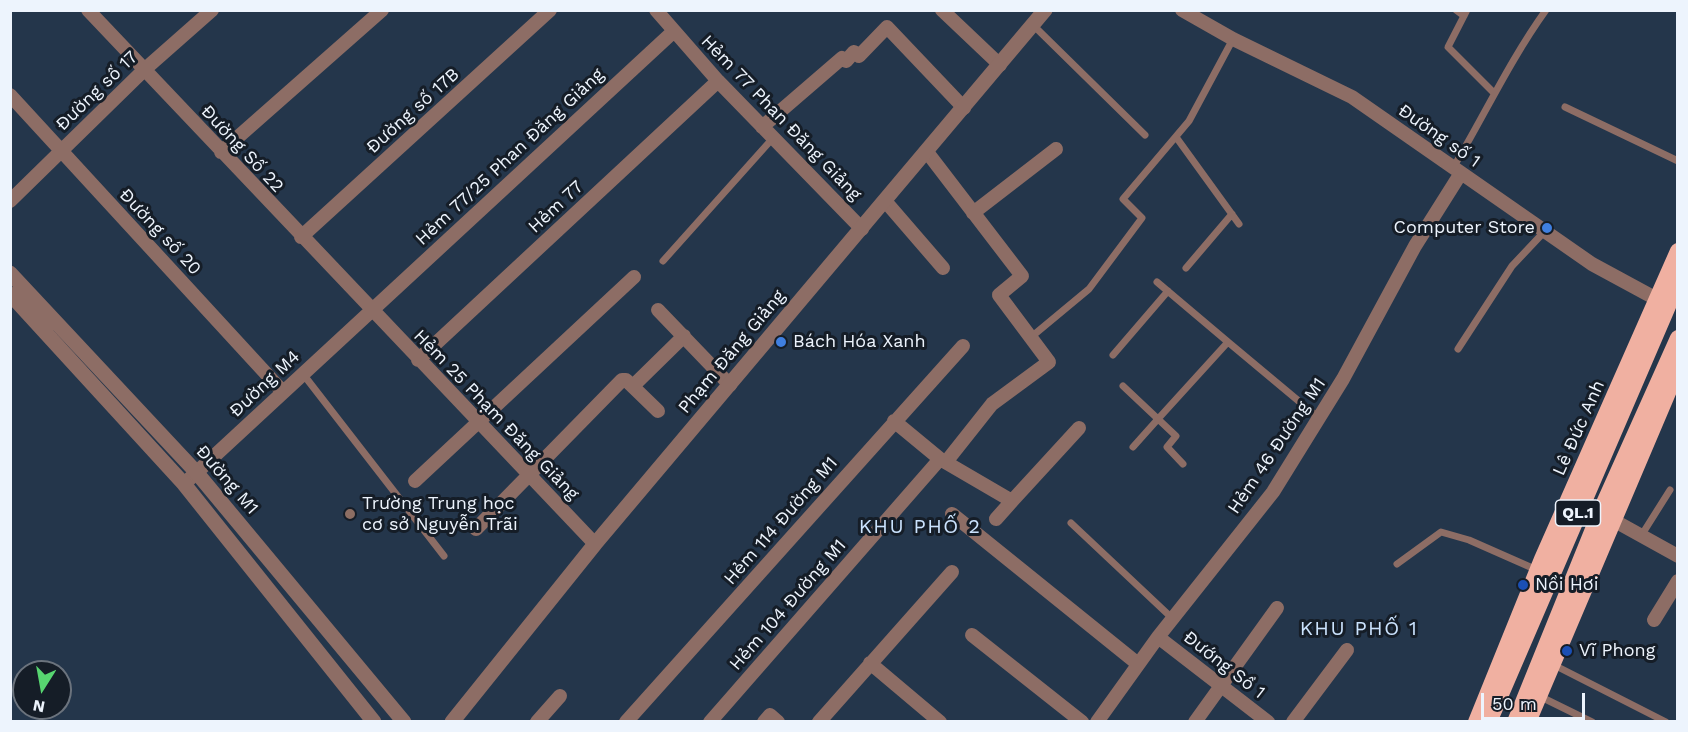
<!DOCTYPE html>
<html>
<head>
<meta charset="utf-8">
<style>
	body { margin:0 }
	#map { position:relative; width:1688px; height:732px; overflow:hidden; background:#24364b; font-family:"Work Sans",sans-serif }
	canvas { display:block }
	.frame { position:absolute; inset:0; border:12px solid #edf4fd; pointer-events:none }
	.north { position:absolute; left:12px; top:660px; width:60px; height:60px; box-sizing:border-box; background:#151d27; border:2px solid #6b737d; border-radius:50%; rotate:191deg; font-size:16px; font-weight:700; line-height:24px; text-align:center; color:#edf4fd }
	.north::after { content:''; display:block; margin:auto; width:21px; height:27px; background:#57d570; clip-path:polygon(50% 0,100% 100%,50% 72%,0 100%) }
	.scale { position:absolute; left:1481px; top:693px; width:104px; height:27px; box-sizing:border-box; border:3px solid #edf4fd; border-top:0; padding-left:8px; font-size:18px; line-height:21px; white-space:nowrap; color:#edf4fd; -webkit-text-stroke:4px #151d27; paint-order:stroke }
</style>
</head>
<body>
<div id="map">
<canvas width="1688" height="732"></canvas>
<div class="frame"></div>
<div class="north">N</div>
<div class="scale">50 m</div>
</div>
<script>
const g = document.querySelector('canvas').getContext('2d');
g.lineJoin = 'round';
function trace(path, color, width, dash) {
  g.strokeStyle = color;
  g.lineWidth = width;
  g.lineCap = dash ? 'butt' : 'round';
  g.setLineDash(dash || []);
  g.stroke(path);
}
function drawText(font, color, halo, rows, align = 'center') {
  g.font = font + ' "Work Sans",sans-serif';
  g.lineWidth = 6;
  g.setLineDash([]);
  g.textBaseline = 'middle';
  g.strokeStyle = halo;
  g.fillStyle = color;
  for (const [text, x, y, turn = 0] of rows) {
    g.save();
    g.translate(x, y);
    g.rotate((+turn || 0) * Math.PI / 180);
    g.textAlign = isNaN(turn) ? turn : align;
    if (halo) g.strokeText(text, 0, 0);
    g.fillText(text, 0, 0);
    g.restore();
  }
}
trace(new Path2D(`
	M1456,10L1464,16
	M1467,10L1448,47L1494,93
	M1033,25L1145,135
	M1565,107L1678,161
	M1176,137L1239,224
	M1453,168C1484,116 1510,60 1546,10
	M663,261L773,138
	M1186,268L1232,214
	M1157,282L1228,342
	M1030,338L1089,289L1142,218L1123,199L1189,121L1233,39
	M1458,349L1512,266L1545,231
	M1113,355L1168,291
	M303,374L444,556
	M1123,386L1158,419L1228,342L1319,418
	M1133,447L1158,419L1176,436L1167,447L1183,464
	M1071,523L1173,619
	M1641,536L1670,490
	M1397,564L1441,532L1469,540L1537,570
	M1552,664L1666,722
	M1539,696L1592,722`), '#8d6d65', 7);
trace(new Path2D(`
	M88,10L595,544
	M656,10L718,81L862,229
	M942,10L1000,65
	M1182,10L1233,39L1352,97L1592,264L1664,303
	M10,95L283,392
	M762,127L842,58L846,61L854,52L859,56L887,27L964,108
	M221,152L382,10
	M927,152L1022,276L999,295L1049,362L992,404L946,462
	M10,201L144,70L212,10
	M886,202L943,268
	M973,213L1056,149
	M301,237L550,10
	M658,310L730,385
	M418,360L718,81
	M633,386L684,336
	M894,421L940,459
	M415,481L634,277
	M184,484L674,31
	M952,514L1138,664
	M996,519L1012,501
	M1613,520L1678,556
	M476,529L622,380H626L658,411
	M1654,620L1678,581
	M972,635L1082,722
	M1158,637L1268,722
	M870,663L940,722
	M537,722L560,696
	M626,722L963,346
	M710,722L940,459L1012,501L1079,428
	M764,722L770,715L778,722
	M819,722L952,572
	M1097,722L1158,637L1273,492L1343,379L1415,246L1461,173
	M1195,722L1277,608
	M1293,722L1347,650`), '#8d6d65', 14);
trace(new Path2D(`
	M10,273L197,473L404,722
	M10,294L184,484L374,722
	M452,722L595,544L1045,10`), '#8d6d65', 15);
trace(new Path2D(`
	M1476,722L1542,559L1678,251
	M1489,722L1678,283
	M1515,722L1600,512L1678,338
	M1528,722L1678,369`), '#f0b0a1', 16);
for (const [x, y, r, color] of [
	[1547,228,6,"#3f7fe0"],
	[781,342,6,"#3f7fe0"],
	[350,514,6,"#8d6e63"],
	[1523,585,6,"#1a4fb4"],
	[1567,651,6,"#1a4fb4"]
]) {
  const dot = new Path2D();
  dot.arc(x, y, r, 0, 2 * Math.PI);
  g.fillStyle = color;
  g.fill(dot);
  trace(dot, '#151d27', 2);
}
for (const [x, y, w] of [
	[1578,513,45]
]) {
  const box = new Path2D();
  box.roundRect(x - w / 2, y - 13, w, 26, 4.5);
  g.fillStyle = '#151d27';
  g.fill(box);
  trace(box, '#edf4fd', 1.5);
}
drawText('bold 16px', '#edf4fd', null, [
	["QL.1",1578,513]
]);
drawText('18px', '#edf4fd', '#151d27', [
	["Đường số 17",97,91,-44],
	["Đường số 17B",413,111,-42],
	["Hẻm 77 Phan Đăng Giảng",781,118,46],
	["Đường số 1",1439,136,35],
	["Đường Số 22",242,149,47],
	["Hẻm 77/25 Phan Đăng Giảng",510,157,-43],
	["Hẻm 77",556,207,-43],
	["Đường số 20",160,232,47],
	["Phạm Đăng Giảng",732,352,-50],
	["Đường M4",265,384,-43],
	["Hẻm 25 Phạm Đăng Giảng",496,415,46],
	["Lê Đức Anh",1579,428,-66],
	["Hẻm 46 Đường M1",1277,446,-56],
	["Đường M1",227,480,49],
	["Hẻm 114 Đường M1",781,521,-49],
	["Hẻm 104 Đường M1",788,605,-49],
	["Đướng Sồ 1",1224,665,38]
]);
drawText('18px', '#edf4fd', '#151d27', [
	["Computer Store",1535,228,"right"],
	["Bách Hóa Xanh",793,342],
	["Trường Trung học",362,504],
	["cơ sở Nguyễn Trãi",362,525],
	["Nồi Hơi",1535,585],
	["Vĩ Phong",1579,651]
], 'left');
g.letterSpacing = '1.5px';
drawText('20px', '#cbe3fe', '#151d27', [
	["KHU PHỐ 2",920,527],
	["KHU PHỐ 1",1359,629]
]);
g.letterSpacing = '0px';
</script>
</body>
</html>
